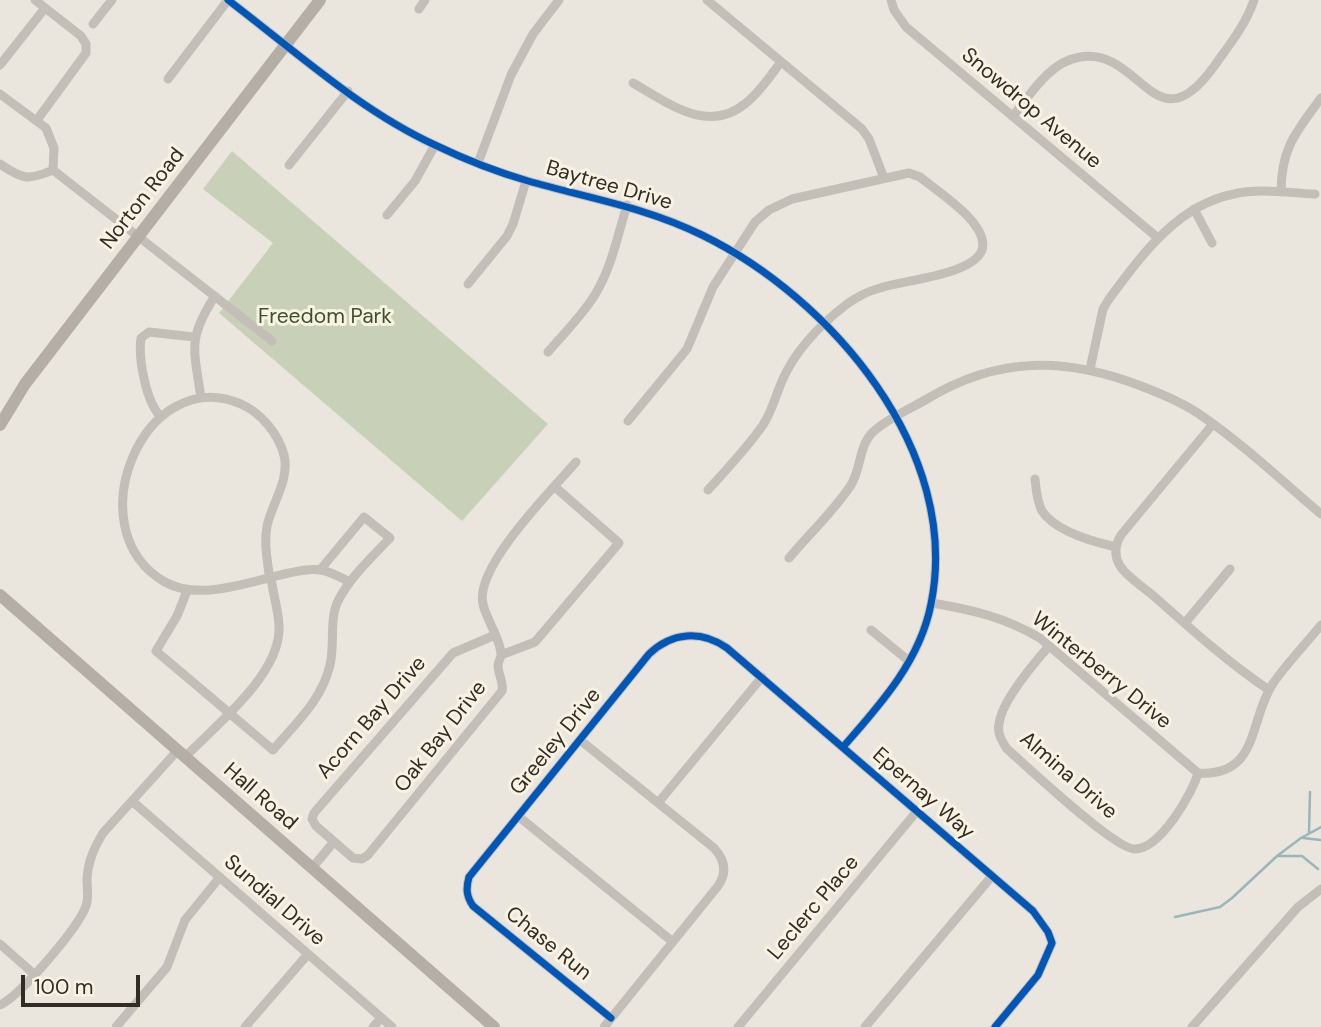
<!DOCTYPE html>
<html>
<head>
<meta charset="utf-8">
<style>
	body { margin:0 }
	#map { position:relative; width:1321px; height:1027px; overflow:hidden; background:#eae6dd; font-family:"DM Sans",sans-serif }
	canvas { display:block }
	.scale { position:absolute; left:21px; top:975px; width:119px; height:32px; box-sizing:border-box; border:4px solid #332c25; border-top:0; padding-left:9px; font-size:21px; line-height:24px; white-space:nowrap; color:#332c25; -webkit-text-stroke:5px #f8f2e3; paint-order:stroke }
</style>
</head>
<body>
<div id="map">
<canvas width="1321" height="1027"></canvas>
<div class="scale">100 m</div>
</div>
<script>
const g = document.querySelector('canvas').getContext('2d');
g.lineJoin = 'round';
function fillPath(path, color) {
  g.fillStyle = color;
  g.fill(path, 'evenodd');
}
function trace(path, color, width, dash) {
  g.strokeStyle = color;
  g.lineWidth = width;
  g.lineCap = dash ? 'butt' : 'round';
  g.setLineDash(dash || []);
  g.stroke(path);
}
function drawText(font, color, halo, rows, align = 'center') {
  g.font = font + ' "DM Sans",sans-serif';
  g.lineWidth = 6;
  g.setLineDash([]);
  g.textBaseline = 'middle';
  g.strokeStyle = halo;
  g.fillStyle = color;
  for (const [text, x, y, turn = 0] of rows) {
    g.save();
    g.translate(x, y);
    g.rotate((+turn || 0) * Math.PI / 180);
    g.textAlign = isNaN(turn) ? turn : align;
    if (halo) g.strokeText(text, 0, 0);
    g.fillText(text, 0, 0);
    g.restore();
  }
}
fillPath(new Path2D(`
	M232,151L548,424L462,521L219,313L273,243L203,189Z`), '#c8d1b7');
trace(new Path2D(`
	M1309,833L1310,792
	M1303,838L1321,840
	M1277,856H1302L1318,869
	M1175,917L1220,907L1232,898L1277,856L1301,838L1321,827`), '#9ab6bb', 2.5);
trace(new Path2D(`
	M35,0L81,36L86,44V53L37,120
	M228,0C294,50 359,110 435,145C464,159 497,172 528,181C588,198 645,207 702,235C831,298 962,451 931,604C920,661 880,705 843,747
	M707,0L862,129L869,139L884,178
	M891,0L894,10L906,27L1158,238
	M419,9L425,0
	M93,24L112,0
	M0,65L45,8
	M168,79L228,0
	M633,83C668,103 708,135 746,103C760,92 770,76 781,62
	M0,94L46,128L54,148L53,170
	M1013,116C1031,94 1049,62 1080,57C1142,47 1155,150 1215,65C1230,44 1246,24 1254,0
	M478,163L511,75L533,34L559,0
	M0,164C22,179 28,181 53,170
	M289,165L348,91
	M53,170L272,341
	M1281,192C1281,148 1296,132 1321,98
	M1194,209L1212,243
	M387,215L415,181L435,145
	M468,284L507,236L513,224L526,181
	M548,352C564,333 583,315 596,293C612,266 618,234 627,205
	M1090,369L1103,309L1109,299C1141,256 1177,205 1234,194C1260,188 1288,193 1315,194
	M201,398C194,349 187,339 215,296
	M161,417C146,402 138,359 141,338L149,332L194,337
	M628,421L687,349L713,287L755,222L769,210L792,199L909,173L920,177C938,192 990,224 982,250C973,275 904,280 880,288C868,291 857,297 847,304C821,324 795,351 782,381C776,395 772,411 763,425C747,448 727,469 708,490
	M1213,424L1121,535C1115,545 1114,556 1120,566C1128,578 1145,588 1156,598C1193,631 1229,663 1269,690
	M1035,479C1036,489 1037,502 1042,511C1055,531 1094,542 1116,547
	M789,558C809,534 834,511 851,485C861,469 859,445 873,432C888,418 910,409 927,399C998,356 1065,357 1141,386C1162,394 1184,403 1202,416C1244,445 1282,481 1321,514
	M187,591L177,616L156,651L273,750C295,724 322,700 330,665C335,645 329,619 338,601C350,577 372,557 390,538L364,517L320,570
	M932,603C973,610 1004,617 1040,638L1198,773
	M1185,623L1230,569
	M871,630L909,661
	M495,635L453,653L314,813L312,819L316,826L353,858L362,859L368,855L502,691C504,681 498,675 498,665C498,662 501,658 501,655C501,640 486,619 483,604C474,567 552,490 576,462
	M1049,646C1035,662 1001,702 999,724C997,734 1002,741 1007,749C1027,766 1115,850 1135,849C1160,849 1192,794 1198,773
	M501,655L535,642L619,543L555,487
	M580,740L714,848C725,860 727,873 718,886L604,1027
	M185,757C216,725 281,674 279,627C279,613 274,598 272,584L269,574C267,558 264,542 267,526C272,503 290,480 284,455C278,433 261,413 241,404C144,362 74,530 165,582C200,602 251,581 289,573C298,571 311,568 320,570C330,571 341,578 350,582
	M1198,773C1259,777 1249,721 1272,685C1286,664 1305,645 1321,625
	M132,801L392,1027
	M658,803L762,677
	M518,816L673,942
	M312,868L333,843
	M0,944L34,974
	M0,1005C21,995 78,928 86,906C89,897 87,888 87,879C88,861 94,848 103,833L178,750
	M611,1018L473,906C466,896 466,888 469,877L649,654C672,632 701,630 727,648L1033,911L1048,932L1052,943L1038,975L995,1027
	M116,1027L167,967L185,920L220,877
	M245,1027L308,954
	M373,1027L381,1018
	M738,1027L917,811
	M865,1027L992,876
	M1192,1027L1298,907L1321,889`), '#c3beb7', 9);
trace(new Path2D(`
	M0,425L25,384L320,0
	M0,595L494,1027`), '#b4aea7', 12);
trace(new Path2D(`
	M228,0C294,50 359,110 435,145C464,159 497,172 528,181C588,198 645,207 702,235C831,298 962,451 931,604C920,661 880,705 843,747
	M611,1018L473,906C466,896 466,888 469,877L649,654C672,632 701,630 727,648L1033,911L1048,932L1052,943L1038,975L995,1027`), '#0057b8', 7);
drawText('21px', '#332c25', '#f8f2e3', [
	["Snowdrop Avenue",1031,109,40],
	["Baytree Drive",609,186,16],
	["Norton Road",143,199,-52],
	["Winterberry Drive",1101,671,39],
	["Acorn Bay Drive",372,718,-49],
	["Oak Bay Drive",441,737,-52],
	["Greeley Drive",556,742,-51],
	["Almina Drive",1068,776,41],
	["Epernay Way",923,794,41],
	["Hall Road",260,797,41],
	["Sundial Drive",274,901,41],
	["Leclerc Place",814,908,-50],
	["Chase Run",548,944,39]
]);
drawText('21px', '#3d512a', '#f8f2e3', [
	["Freedom Park",325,317]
]);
</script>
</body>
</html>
